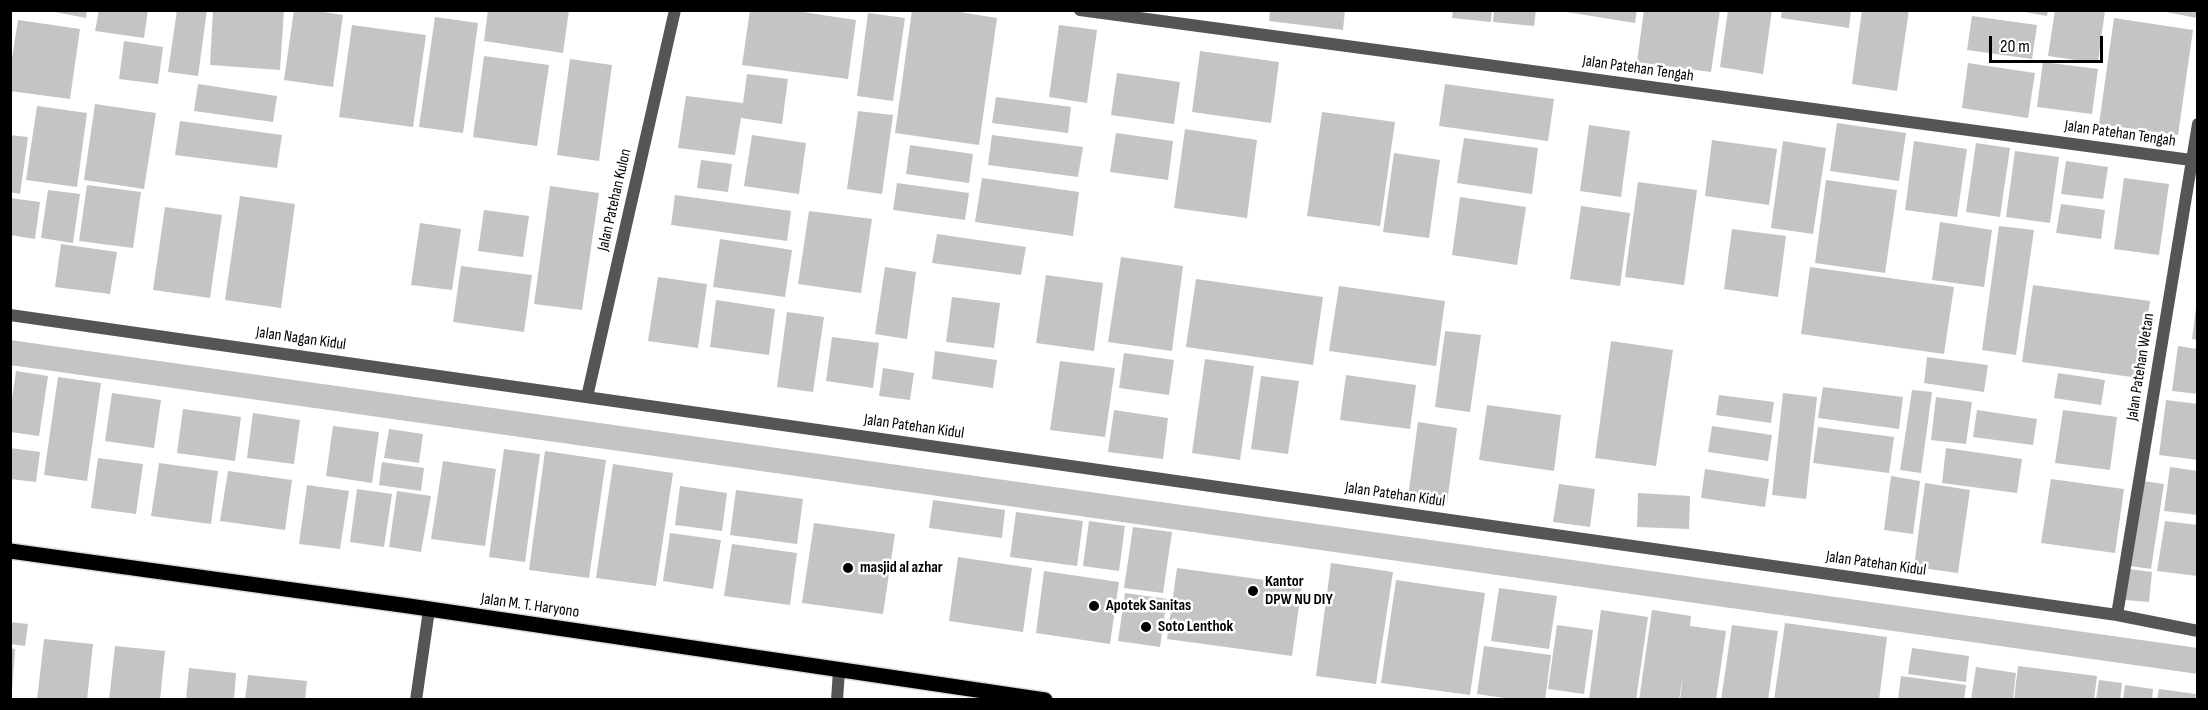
<!DOCTYPE html>
<html>
<head>
<meta charset="utf-8">
<style>
	body { margin:0 }
	#map { position:relative; width:2208px; height:710px; overflow:hidden; background:#fff; font-family:"Sofia Sans Condensed",sans-serif }
	canvas { display:block }
	.frame { position:absolute; inset:0; border:12px solid #000; pointer-events:none }
	.scale { position:absolute; left:1989px; top:36px; width:114px; height:27px; box-sizing:border-box; border:3px solid #000; border-top:0; padding-left:8px; font-size:18px; line-height:21px; white-space:nowrap; color:#000; -webkit-text-stroke:4px #fff; paint-order:stroke }
</style>
</head>
<body>
<div id="map">
<canvas width="2208" height="710"></canvas>
<div class="frame"></div>
<div class="scale">20 m</div>
</div>
<script>
const g = document.querySelector('canvas').getContext('2d');
g.lineJoin = 'round';
function fillPath(path, color) {
  g.fillStyle = color;
  g.fill(path, 'evenodd');
}
function trace(path, color, width, dash) {
  g.strokeStyle = color;
  g.lineWidth = width;
  g.lineCap = dash ? 'butt' : 'round';
  g.setLineDash(dash || []);
  g.stroke(path);
}
function drawText(font, color, halo, rows, align = 'center') {
  g.font = font + ' "Sofia Sans Condensed",sans-serif';
  g.lineWidth = 5;
  g.setLineDash([]);
  g.textBaseline = 'middle';
  g.strokeStyle = halo;
  g.fillStyle = color;
  for (const [text, x, y, turn = 0] of rows) {
    g.save();
    g.translate(x, y);
    g.rotate((+turn || 0) * Math.PI / 180);
    g.textAlign = isNaN(turn) ? turn : align;
    if (halo) g.strokeText(text, 0, 0);
    g.fillText(text, 0, 0);
    g.restore();
  }
}
fillPath(new Path2D(`
	M44,10H87L86,18Z
	M99,10H148L144,38L95,31Z
	M177,10H207L198,76L168,72Z
	M213,10H284L280,70L210,65Z
	M294,10H310L343,15L333,87L284,80Z
	M488,10H569L563,53L484,41Z
	M750,10H789L856,20L848,79L742,65Z
	M912,10H947L997,18L979,145L895,133Z
	M1270,10H1345L1343,30L1269,21Z
	M1453,10H1492L1491,22L1452,18Z
	M1494,10H1536L1534,26L1493,22Z
	M1554,10H1637L1635,23Z
	M1644,10H1720L1711,72L1637,62Z
	M1728,10H1772L1763,74L1720,67Z
	M1782,10H1851L1849,28L1781,18Z
	M1862,10H1909L1897,91L1852,84Z
	M2014,10H2048L2047,16Z
	M2055,10H2105L2098,63L2048,56Z
	M2156,10H2198V13L2197,18Z
	M868,13L905,18L893,101L857,96Z
	M1972,16L2037,25L2032,59L1967,50Z
	M435,17L478,23L463,133L419,127Z
	M2114,18L2193,30L2178,135L2099,124Z
	M18,20L80,29L70,99L10,91V71Z
	M352,25L426,35L413,127L339,117Z
	M1059,25L1097,30L1087,103L1049,97Z
	M124,41L163,47L158,84L119,79Z
	M1200,51L1279,62L1271,123L1192,112Z
	M484,56L549,65L537,146L473,137Z
	M570,59L612,65L599,161L557,155Z
	M2043,62L2098,69L2092,114L2037,107Z
	M1968,63L2035,73L2028,118L1962,108Z
	M1117,73L1180,82L1174,124L1111,115Z
	M747,74L788,79L782,124L741,118L735,155L678,148L686,96L743,103Z
	M198,84L277,96L273,122L194,111Z
	M1445,84L1554,99L1548,141L1439,126Z
	M996,97L1071,107L1068,133L992,123Z
	M95,104L156,113L144,189L84,180Z
	M37,106L87,113L77,187L26,180Z
	M858,111L893,115L882,194L847,189Z
	M1322,112L1395,122L1380,226L1307,216Z
	M180,121L282,135L277,168L175,155Z
	M1837,123L1906,133L1899,181L1830,171Z
	M1589,125L1630,131L1621,197L1580,191Z
	M1185,129L1257,140L1247,218L1174,208Z
	M1116,133L1173,141L1168,180L1110,172Z
	M10,135L28,137L20,194L10,192Z
	M752,135L806,143L799,194L744,186Z
	M992,135L1083,147L1078,177L988,165Z
	M1464,138L1538,148L1532,194L1457,183Z
	M1712,140L1777,149L1769,205L1705,196Z
	M1783,141L1826,148L1813,234L1771,228Z
	M1914,141L1967,149L1957,217L1905,210Z
	M1976,143L2010,148L2000,217L1966,212Z
	M910,145L973,154L969,183L906,174Z
	M2015,151L2059,157L2050,223L2006,217Z
	M1394,153L1440,160L1429,238L1383,232Z
	M701,160L732,164L728,192L697,188Z
	M2066,161L2108,167L2103,199L2061,194Z
	M982,178L1079,192L1073,236L975,222Z
	M2124,178L2169,184L2159,255L2114,249Z
	M1826,180L1897,190L1885,273L1815,263Z
	M1638,182L1697,190L1684,285L1625,277Z
	M897,183L969,193L965,220L893,210Z
	M87,185L141,192L133,248L79,241Z
	M550,186L599,193L582,310L534,304Z
	M48,190L80,194L73,243L41,238Z
	M675,195L791,211L787,241L671,225Z
	M240,196L295,204L281,308L225,300Z
	M1460,197L1526,207L1517,265L1452,255Z
	M10,198L40,202L35,239L10,235Z
	M2061,204L2105,210L2101,239L2056,233Z
	M1581,206L1630,213L1620,286L1570,279Z
	M165,207L222,215L210,298L153,290Z
	M484,210L529,216L523,257L478,251Z
	M809,211L872,219L861,293L798,284Z
	M1940,222L1992,230L1984,287L1932,280Z
	M420,223L461,229L452,290L411,285Z
	M1999,226L2034,230L2016,355L1982,350Z
	M1732,229L1786,236L1778,297L1724,289Z
	M937,234L1026,247L1021,275L932,263Z
	M720,239L792,250L785,297L713,287Z
	M61,244L117,252L110,294L55,287Z
	M1121,257L1183,266L1172,351L1108,342Z
	M461,266L532,275L524,332L453,322Z
	M885,267L916,272L907,339L875,334Z
	M1810,267L1954,287L1944,354L1801,334Z
	M1046,275L1103,283L1094,351L1036,343Z
	M658,277L707,284L698,348L648,341Z
	M1196,279L1323,297L1313,365L1186,347Z
	M2033,285L2150,301L2139,378L2022,362Z
	M1339,286L1445,301L1436,366L1329,351Z
	M952,297L1000,303L994,348L946,342Z
	M716,300L775,309L769,355L710,347Z
	M2196,307H2198V340L2192,339Z
	M787,312L824,317L813,392L777,387Z
	M1445,331L1481,335L1470,412L1435,407Z
	M832,337L879,343L873,388L826,381Z
	M10,340L2198,648V674L10,365Z
	M1611,341L1673,350L1656,466L1595,458Z
	M2178,346L2198,349V394L2172,391Z
	M935,351L997,360L993,388L932,379Z
	M1124,353L1174,360L1169,395L1119,388Z
	M1927,357L1988,365L1984,392L1924,383Z
	M1205,359L1254,366L1240,460L1192,453Z
	M1060,361L1115,368L1105,437L1050,430Z
	M883,368L914,373L910,400L879,396Z
	M16,371L48,376L39,436L10,432V413Z
	M2058,373L2105,380L2101,405L2054,398Z
	M1346,375L1416,385L1410,429L1340,420Z
	M1261,376L1299,381L1288,454L1251,449Z
	M58,377L101,383L87,481L44,475Z
	M1823,387L1903,397L1899,429L1818,418Z
	M1912,390L1932,392L1921,473L1900,470Z
	M112,393L161,400L154,448L105,441Z
	M1783,393L1817,397L1806,499L1772,495Z
	M1719,395L1774,402L1771,423L1716,415Z
	M1936,397L1972,402L1966,444L1931,440Z
	M2166,400L2198,404V460L2159,455Z
	M1487,405L1561,415L1554,471L1479,460Z
	M183,409L241,417L235,461L177,453Z
	M1114,410L1168,418L1163,459L1108,452Z
	M1977,410L2037,419L2033,445L1973,437Z
	M2063,410L2117,417L2110,470L2055,463Z
	M253,413L300,420L294,464L247,458Z
	M1418,422L1457,428L1447,503L1408,497Z
	M333,426L379,432L372,483L326,476Z
	M1712,426L1772,435L1768,461L1708,452Z
	M1818,427L1894,437L1889,473L1813,463Z
	M389,429L423,434L419,463L384,458Z
	M10,448L40,452L36,482L10,479Z
	M1946,448L2022,459L2017,493L1942,483Z
	M504,449L540,454L525,562L489,557Z
	M545,451L606,460L589,578L529,570Z
	M98,458L143,464L136,514L91,508Z
	M443,461L496,469L485,546L431,539Z
	M382,462L424,468L421,491L379,485Z
	M159,463L218,471L211,524L151,516Z
	M613,464L673,473L656,586L596,578Z
	M2170,467L2198,471V515L2164,511Z
	M1705,469L1769,479L1765,507L1701,498Z
	M228,471L292,480L285,530L220,521Z
	M1891,476L1920,481L1913,534L1884,530Z
	M2051,479L2124,489L2115,553L2041,543Z
	M2143,481L2164,484L2151,569L2130,566Z
	M1925,483L1970,490L1958,573L1914,567Z
	M1559,484L1595,489L1590,527L1553,522Z
	M307,485L349,491L340,549L299,544Z
	M680,486L727,493L722,531L675,525Z
	M357,489L392,494L384,547L350,542Z
	M736,490L803,499L797,544L730,535Z
	M397,491L431,496L421,552L389,547Z
	M1638,493L1690,496L1689,529L1637,527Z
	M933,500L1005,510L1002,538L929,528Z
	M1016,512L1083,521L1077,566L1010,557Z
	M1089,521L1125,526L1119,571L1083,566Z
	M2165,521L2198,525V576L2157,571Z
	M814,523L895,534L883,614L802,603Z
	M1133,527L1172,532L1163,593L1124,588Z
	M670,533L721,540L713,589L663,581Z
	M732,544L797,553L790,605L724,596Z
	M958,557L1032,568L1023,632L949,621Z
	M1331,563L1393,572L1376,684L1316,676Z
	M1177,568L1302,585L1292,656L1167,639Z
	M2129,569L2152,572L2149,602L2125,600Z
	M1044,571L1119,582L1110,644L1036,633Z
	M1396,580L1485,593L1470,695L1381,683Z
	M1499,588L1557,596L1549,649L1491,641Z
	M1125,593L1167,599L1160,647L1118,641Z
	M1601,610L1648,617L1636,700H1589Z
	M1652,610L1691,616L1690,626L1726,631L1716,700H1680L1683,675L1679,700H1639Z
	M10,622L28,624L25,646L10,644Z
	M1785,623L1887,637L1879,700H1774Z
	M1557,625L1593,630L1584,694L1548,689Z
	M1732,625L1778,631L1768,700H1721Z
	M44,639L93,644L87,700H37Z
	M115,646L165,651L160,700H109Z
	M1484,646L1551,655L1545,700H1518L1477,694Z
	M10,648L15,649L12,692H10Z
	M1912,648L1969,656L1966,682L1908,674Z
	M2018,666L2097,676L2094,700H2014Z
	M1976,667L2016,673L2013,700H1971Z
	M189,668L236,673L234,700H186Z
	M248,675L307,681L305,700H245Z
	M1901,676L1966,685L1964,700H1898Z
	M2099,680L2122,683L2120,700H2096Z
	M2125,685L2153,689L2152,700H2123Z
	M2159,689L2196,694L2195,700H2157Z`), '#c4c4c4');
const primary = new Path2D(`
	M10,551L409,606L1045,700`);
trace(primary, '#dbdbdb', 18);
trace(new Path2D(`
	M1080,10L2191,160
	M10,315L2117,615L2198,631
	M587,397L675,10
	M2117,615L2198,124
	M416,700L429,610
	M837,700L839,671`), '#555', 12);
trace(primary, '#000', 15);
for (const [x, y, r, color] of [
	[848,568,6,"#000"],
	[1253,591,6,"#000"],
	[1094,606,6,"#000"],
	[1146,627,6,"#000"]
]) {
  const dot = new Path2D();
  dot.arc(x, y, r, 0, 2 * Math.PI);
  g.fillStyle = color;
  g.fill(dot);
  trace(dot, '#fff', 2);
}
drawText('16px', '#000', '#fff', [
	["Jalan Patehan Tengah",1638,69,8],
	["Jalan Patehan Tengah",2120,134,8],
	["Jalan Patehan Kulon",615,200,-77],
	["Jalan Nagan Kidul",301,339,8],
	["Jalan Patehan Wetan",2141,367,-81],
	["Jalan Patehan Kidul",914,427,8],
	["Jalan Patehan Kidul",1395,495,8],
	["Jalan Patehan Kidul",1876,564,8],
	["Jalan M. T. Haryono",530,606,8]
]);
drawText('bold 16px', '#000', '#fff', [
	["masjid al azhar",860,568],
	["Kantor",1265,582],
	["DPW NU DIY",1265,600],
	["Apotek Sanitas",1106,606],
	["Soto Lenthok",1158,627]
], 'left');
</script>
</body>
</html>
